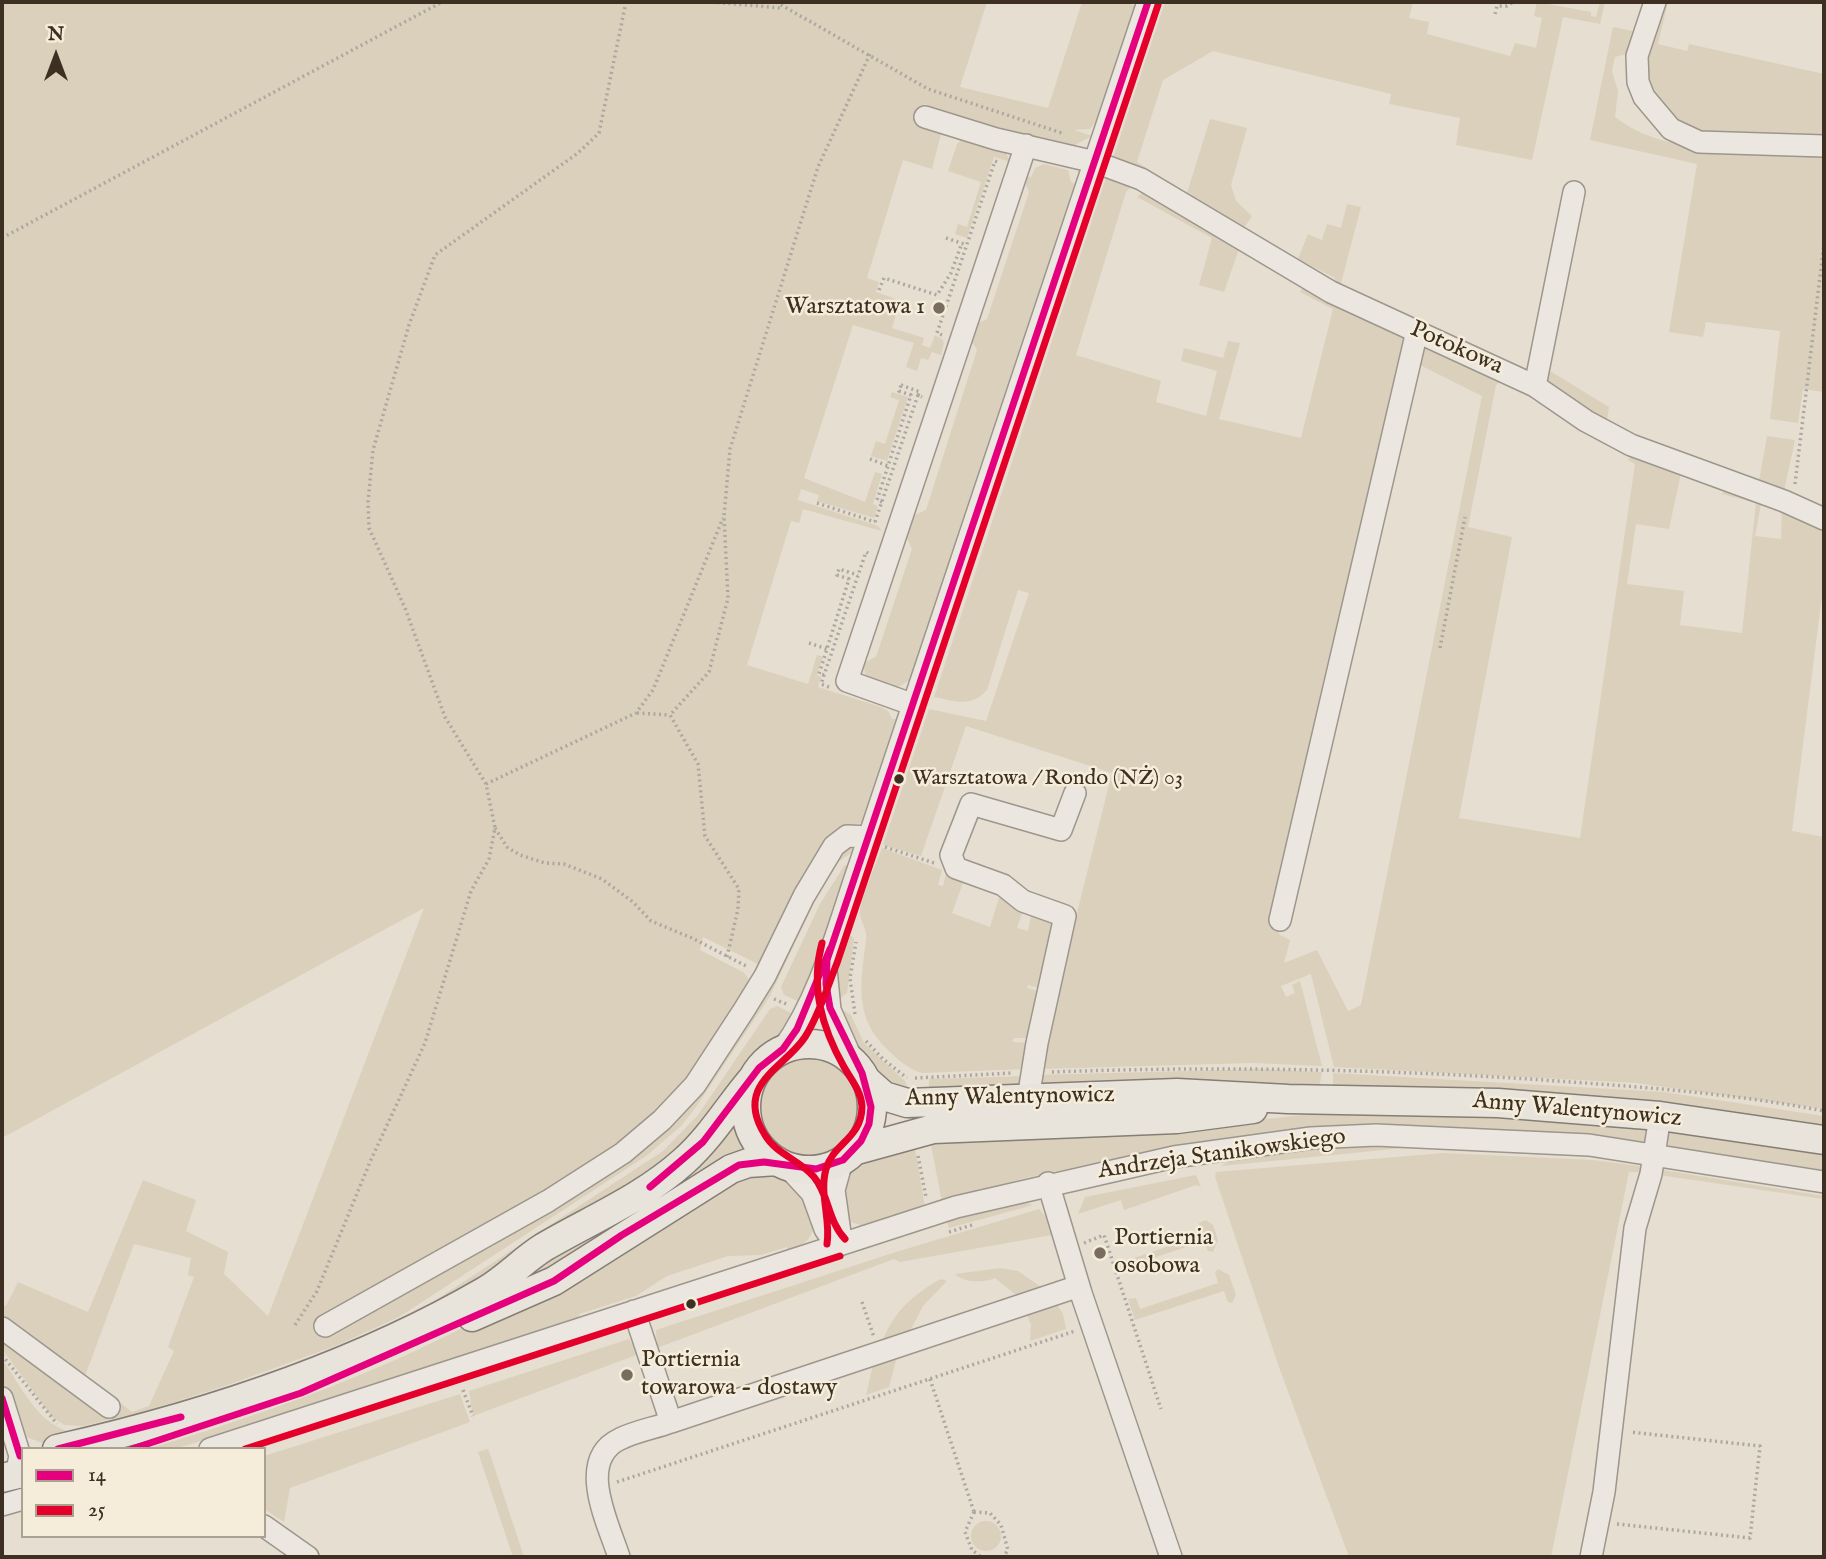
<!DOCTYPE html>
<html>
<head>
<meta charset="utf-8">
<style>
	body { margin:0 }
	#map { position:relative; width:1826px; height:1559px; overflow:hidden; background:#e6ded0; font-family:"IM FELL English",serif }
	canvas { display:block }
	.frame { position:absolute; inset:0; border:4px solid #3d3022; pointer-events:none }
	.legend { position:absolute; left:21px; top:1447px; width:245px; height:91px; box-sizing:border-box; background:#f5ecda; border:2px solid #aba190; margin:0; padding:9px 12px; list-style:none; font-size:21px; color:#3d3022 }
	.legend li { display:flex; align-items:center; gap:14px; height:35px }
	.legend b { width:35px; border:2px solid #aba190 }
	.north { position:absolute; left:21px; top:21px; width:70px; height:70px; -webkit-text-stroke:5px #f5ecda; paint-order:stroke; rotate:0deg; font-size:19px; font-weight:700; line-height:28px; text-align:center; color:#3d3022 }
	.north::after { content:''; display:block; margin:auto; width:24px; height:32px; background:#3d3022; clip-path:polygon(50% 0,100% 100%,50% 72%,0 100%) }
</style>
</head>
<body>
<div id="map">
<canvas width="1826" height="1559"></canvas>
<div class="frame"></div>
<ul class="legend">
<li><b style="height:9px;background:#e5007d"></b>14</li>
<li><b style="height:9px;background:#e4002b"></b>25</li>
</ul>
<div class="north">N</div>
</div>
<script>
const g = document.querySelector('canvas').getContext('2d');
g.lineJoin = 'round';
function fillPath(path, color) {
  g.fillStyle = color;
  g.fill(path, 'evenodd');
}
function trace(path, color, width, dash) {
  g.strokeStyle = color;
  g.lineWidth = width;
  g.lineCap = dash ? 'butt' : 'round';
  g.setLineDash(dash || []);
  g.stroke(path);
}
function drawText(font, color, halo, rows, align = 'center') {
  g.font = font + ' "IM FELL English",serif';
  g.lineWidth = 5;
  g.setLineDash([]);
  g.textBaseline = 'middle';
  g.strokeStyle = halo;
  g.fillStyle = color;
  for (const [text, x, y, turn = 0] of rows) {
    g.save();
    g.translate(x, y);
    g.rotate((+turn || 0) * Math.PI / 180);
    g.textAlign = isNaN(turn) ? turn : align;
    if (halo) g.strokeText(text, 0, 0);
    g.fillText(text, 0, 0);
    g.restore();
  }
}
fillPath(new Path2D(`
	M2,2H987L960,87L1048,108L1082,2H1124L1136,6L1099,117L1090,129L1074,130L1092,136L1073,146L998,128L924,104L918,121L940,130L941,134L932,169L903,160L867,278L879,282L876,292L896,299L892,313L896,315L892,328L924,338L922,345L930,348L935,335L942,339L944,343L941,355L932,352L928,360L921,358L917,371L906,367L914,343L853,325L804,478L865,502L875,472L882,474L873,504L878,506L874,518L817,501L819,495L801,489L798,500L878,526L882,531L803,509L799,523L791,521L747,665L808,684L817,655L823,657L817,675L821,677L818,687L881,707L888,711L892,719H899L864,822L834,832L795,894L760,965L703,937L700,950L743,972L752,983L692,1072L639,1131L558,1186L318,1325L320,1337L661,1134L839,850L857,844L854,851L838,862L816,898L770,996L696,1107L681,1126L646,1156L399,1317L338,1345L225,1386L146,1411L83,1426L65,1425L52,1417L2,1349V1337L108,1415L118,1401L132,1412L149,1406L174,1351L168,1347L194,1277L188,1275L191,1258L134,1244L85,1376L101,1388L2,1318V1304L6,1306L18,1282L88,1312L143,1180L196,1200L186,1231L228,1252L224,1274L268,1316L424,908L2,1138Z
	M1165,2H1413L1409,18L1429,22L1427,34L1510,56L1515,43L1536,48L1542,18L1534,16L1537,2L1591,12V16L1596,17L1600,2H1605L1600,24L1563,17L1532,160L1456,145L1460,118L1389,104L1391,94L1213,51L1163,80L1137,162L1187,193L1210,119L1247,128L1231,185L1236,201L1252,216L1244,228L1205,204L1113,158Z
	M1644,2H1651L1630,53L1615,57L1612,71L1618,91L1615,117C1668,159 1761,150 1824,152V392L1803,389L1798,423L1770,419L1780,331L1706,322L1703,337L1669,332L1697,164L1590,140L1613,27L1637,32Z
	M1660,2H1668L1658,44L1687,51L1689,44L1824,74V143L1696,137L1673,121L1654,98L1646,76L1647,53Z
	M962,139L1004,150L1011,162L994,157L967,238L955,234L958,224L967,227L981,182L948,171L957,144Z
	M1044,164L1068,170L1071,182L1076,184L913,678L895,689L866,678L863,663L876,657L912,549L906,536L914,515L926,510L977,350L971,340L976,324L987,319L1029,192L1024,180L1025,176L1031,177L1035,168Z
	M1110,177L1134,184L1126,192L1076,355L1161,381L1156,402L1206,416L1217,371L1181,361L1184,348L1223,358L1228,341L1240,343L1219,419L1301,438L1333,309L1300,292L1305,284L1408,333L1275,926L1280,935L1290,940L1284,963L1317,950L1348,1011L1361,1005L1482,396L1416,363L1422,347L1458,363L1461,358L1501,380L1496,385L1468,527L1512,537L1459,818L1580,838L1635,464L1628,460L1632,453L1681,473L1669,529L1636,524L1627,584L1684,591L1680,625L1742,633L1756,503L1722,494L1724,489L1762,499L1755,536L1781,539L1782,508L1824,527V580L1792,831L1824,837V1109L1635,1083L1334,1067L1311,974L1281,986L1286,997L1295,993L1292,985L1300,981L1322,1066L1252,1063L1038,1069L1112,773L966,726L921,856L883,845L929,709L986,721L1029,593L1018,590L987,690C971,708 955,701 934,697L1106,178Z
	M1143,192L1239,249L1224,292L1199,285L1212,238L1137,197Z
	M1347,204L1361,207L1340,287L1332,286L1335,278L1298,259L1308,234L1322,240L1327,224L1341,228Z
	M1545,368L1609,407L1607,421L1542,384Z
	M892,392L908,397L887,461L871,456L876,441L885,444L899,400L890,397Z
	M1767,436L1795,440L1784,491L1759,481Z
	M882,848L942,870L938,885L943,886L947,871L965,877L952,913L990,927L1001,891L1024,908L1017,928L1028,931L1032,911L1054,924L1040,988L1028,985L1027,988L1039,991L1028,1038H1014L1012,1042L1033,1043L1026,1069L922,1073C908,1069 897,1059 887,1049C853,1017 861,981 866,940C868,930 861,923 860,914C859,900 877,863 882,848Z
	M850,863L802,1003L784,995L781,987L820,904L844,866Z
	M847,932L854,939L847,993L839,999L833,975Z
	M777,1006L797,1016L787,1030L750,1059L705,1126L677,1153L492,1279L334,1357L47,1445L24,1436L2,1386V1359C23,1389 42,1434 83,1433L295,1368L410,1317L663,1151L698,1115L770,1009Z
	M845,1011L851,1015L864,1043L904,1080L911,1093C877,1078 854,1047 838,1014Z
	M758 1106a50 50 0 1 1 100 0a50 50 0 1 1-100 0Z
	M1260,1069L1322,1072L1319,1089L1039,1088L1037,1075Z
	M1333,1073L1664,1092L1824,1116V1128L1650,1102L1557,1093L1333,1087Z
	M1025,1076L1018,1089L929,1093V1079Z
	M1433,1111L1644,1128L1647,1144L1319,1128L1158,1149L1021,1179L942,1202L930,1140L1178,1129L1329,1112Z
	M734,1123L747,1150L497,1297L495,1292Z
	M1672,1131L1824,1152V1173L1668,1147L1667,1136Z
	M914,1143L925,1207L863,1226L851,1222L841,1209L847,1173L851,1168Z
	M1353,1144L1424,1146L1221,1166L1231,1159Z
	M1443,1153L1593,1160L1640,1166L1642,1172H1629L1551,1557H1349L1280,1370L1215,1177L1216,1172Z
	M1662,1170L1824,1196V1199L1659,1175Z
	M773,1174L800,1187C812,1217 827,1237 788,1251L787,1247L761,1255L728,1256L667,1276L636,1296L579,1314L580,1319L191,1444L173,1449H148C228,1425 307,1398 384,1365C507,1311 623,1240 740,1176Z
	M1196,1175L1201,1187L1196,1185L1124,1210L1121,1200L1078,1214L1085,1197Z
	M1022,1202L1033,1205L949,1228L947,1221Z
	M1039,1209L1046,1217L1052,1235L900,1262L894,1259L657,1348L656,1330L896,1252Z
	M1206,1220L1213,1225L1218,1240L1213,1252L1208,1251L1204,1241L1129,1266L1128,1260L1202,1235L1199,1223Z
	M1000,1268L1018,1271L1048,1292L1022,1300L995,1278C984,1283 963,1283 955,1274Z
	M1218,1269L1229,1275L1236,1295L1232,1303L1228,1302L1224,1291L1135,1320L1128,1299L1136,1298L1140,1309L1218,1283L1215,1272Z
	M941,1279L947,1281L923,1306L907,1337L881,1345C892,1313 912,1295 941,1279Z
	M1055,1302L1063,1314L1066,1329L1030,1341L1031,1325L1026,1312Z
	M629,1339L639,1354L473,1416L469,1391Z
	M898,1353L889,1387L866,1395L874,1361Z
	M460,1394L470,1422L290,1488L284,1522L264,1509V1456Z
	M488,1449L492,1460L524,1557H513L478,1452Z
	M971 1536a15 15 0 1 1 30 0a15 15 0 1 1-30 0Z`), '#dbd0bb');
const minor = new Path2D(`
	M1655,2L1637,56L1638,82L1644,97L1671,129L1699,142L1824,146
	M925,117L996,139L1095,162L1141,179L1331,292L1535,386L1586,421L1631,445L1784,501L1824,519
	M1535,386L1574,192
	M914,705L847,681L1026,145
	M1280,920L1417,331
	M826,969L830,1010L853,1062
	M783,1049C822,995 839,923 861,861L1148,2
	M1028,1099L1037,1043L1065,916L1023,901L1003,885L956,868L951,855L971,804L1061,830L1075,793
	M787,1166L812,1193L825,1229L837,1246
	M1048,1183L1081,1293L1171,1557
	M837,1246L840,1233L834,1190L842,1161
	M325,1326L548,1201L623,1153L662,1120L695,1085L744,1010L765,976L804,896L834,846L847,836L870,837
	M2,1328L109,1407
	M2,1398L20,1456L16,1475
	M671,1422L1079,1286
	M210,1449L956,1207L1174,1157L1311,1138L1376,1135L1589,1145L1824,1182
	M2,1505L23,1499
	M264,1526L308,1557
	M619,1557C609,1525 575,1460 620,1439C636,1431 655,1428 671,1422L634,1311
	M1591,1557L1604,1492L1635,1228L1651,1174L1660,1116`);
const major = new Path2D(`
	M746 1107a63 63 0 1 1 126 0a63 63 0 1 1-126 0Z
	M866,1080L884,1096L907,1103L1177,1093L1288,1099L1498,1103L1660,1116L1824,1140
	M853,1151L933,1129L1177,1119L1253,1109
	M472,1317L554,1281L731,1169L748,1163L777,1161
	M57,1449C203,1416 354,1367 485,1291C506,1279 523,1260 544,1247C592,1219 643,1198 684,1161C711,1137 729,1106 752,1079
	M2,1478L23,1473`);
trace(minor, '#9c968c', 24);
trace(major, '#847e75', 31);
trace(new Path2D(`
	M712,2L780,8
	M776,2L928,89L1062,133
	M1495,14L1497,6H1507L1513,2
	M2,238L442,2
	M946,238L964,244
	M879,290L884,278L937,295L951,273L962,243
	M942,335L937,333L995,161L1000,163
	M901,385L920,392L918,395
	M870,459L888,466
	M1795,484L1824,243
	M882,502L877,500L911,395L899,391L901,385
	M817,503L875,522
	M875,522L918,395L922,397
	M809,643L827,649
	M1440,648L1465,517
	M824,675L819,674L849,579L837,575L839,569L858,575
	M829,687L821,684L866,552L871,555
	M637,713L670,715
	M486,784L445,717L405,608L369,528L368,502L373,450L409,325L435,255L578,153L599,133L626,2
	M495,828L507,847L520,855L545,863L564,864L602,879L633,902L651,921L692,938L748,967
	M885,847L934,863
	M727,957L738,909L739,889L705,836L698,764L670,715L709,672L728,598L724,516L730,449L818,167L870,54
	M774,999L789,1005
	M855,1014L850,978L856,942
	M866,1041L883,1059L907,1078
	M1052,1072C1211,1066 1369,1069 1529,1079C1627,1086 1727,1092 1824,1111
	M915,1078L1012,1073
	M918,1156L926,1197
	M949,1232L972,1225
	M1084,1243L1104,1235L1161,1409
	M862,1302L874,1337
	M295,1325L317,1291L370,1162L425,1043L471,891L489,859L495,828L486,784L636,713L653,690L723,518
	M2,1355L57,1424
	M930,1379L974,1512
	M463,1390L473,1416
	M617,1482L1075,1331
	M974,1512L990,1513L1001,1525L1008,1550L1003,1557
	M974,1512L965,1532L972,1550L981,1557
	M1617,1524L1750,1538L1760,1446L1630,1432`), '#aca8a1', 3.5, [2, 3.5]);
trace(minor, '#ebe7e0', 21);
trace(major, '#e8e3db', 28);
trace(new Path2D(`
	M650,1187L703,1142L759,1068L783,1049L797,1029L830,949
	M2,1398L20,1456
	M58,1449L181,1417
	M132,1449L301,1393L554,1281L622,1235L739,1165L764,1162L816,1169L843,1160L861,1141L869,1124L871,1107L862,1073L830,1008L826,984L827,960L1148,2`), '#e5007d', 7);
trace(new Path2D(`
	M822,943C810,987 822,1028 844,1067C851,1079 861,1091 862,1106C862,1139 833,1143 826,1169C819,1194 831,1219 827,1244
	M845,1239C828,1221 829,1195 814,1177C800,1160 776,1154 765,1135C733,1084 785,1068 805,1037C819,1015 827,988 837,963L1158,5
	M245,1449L840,1256`), '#e4002b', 7);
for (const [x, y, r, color] of [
	[939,308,7,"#786d5f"],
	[899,779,6,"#3d3022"],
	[1100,1253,7,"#786d5f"],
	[691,1304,6,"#3d3022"],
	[627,1375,7,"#786d5f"]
]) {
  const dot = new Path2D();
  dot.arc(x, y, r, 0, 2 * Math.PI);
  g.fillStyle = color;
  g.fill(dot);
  trace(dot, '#f5ecda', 2.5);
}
drawText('22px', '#3d3022', '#f5ecda', [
	["Warsztatowa / Rondo (NŻ) 03",912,779]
], 'left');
drawText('24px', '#3d3022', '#f5ecda', [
	["Warsztatowa 1",925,308,"right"],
	["Portiernia",1114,1239],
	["osobowa",1114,1267],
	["Portiernia",641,1361],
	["towarowa - dostawy",641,1389]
], 'left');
drawText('24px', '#3d3022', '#f5ecda', [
	["Potokowa",1456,349,24],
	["Anny Walentynowicz",1010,1098,-1],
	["Anny Walentynowicz",1577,1111,5],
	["Andrzeja Stanikowskiego",1222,1155,-8]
]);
</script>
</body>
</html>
